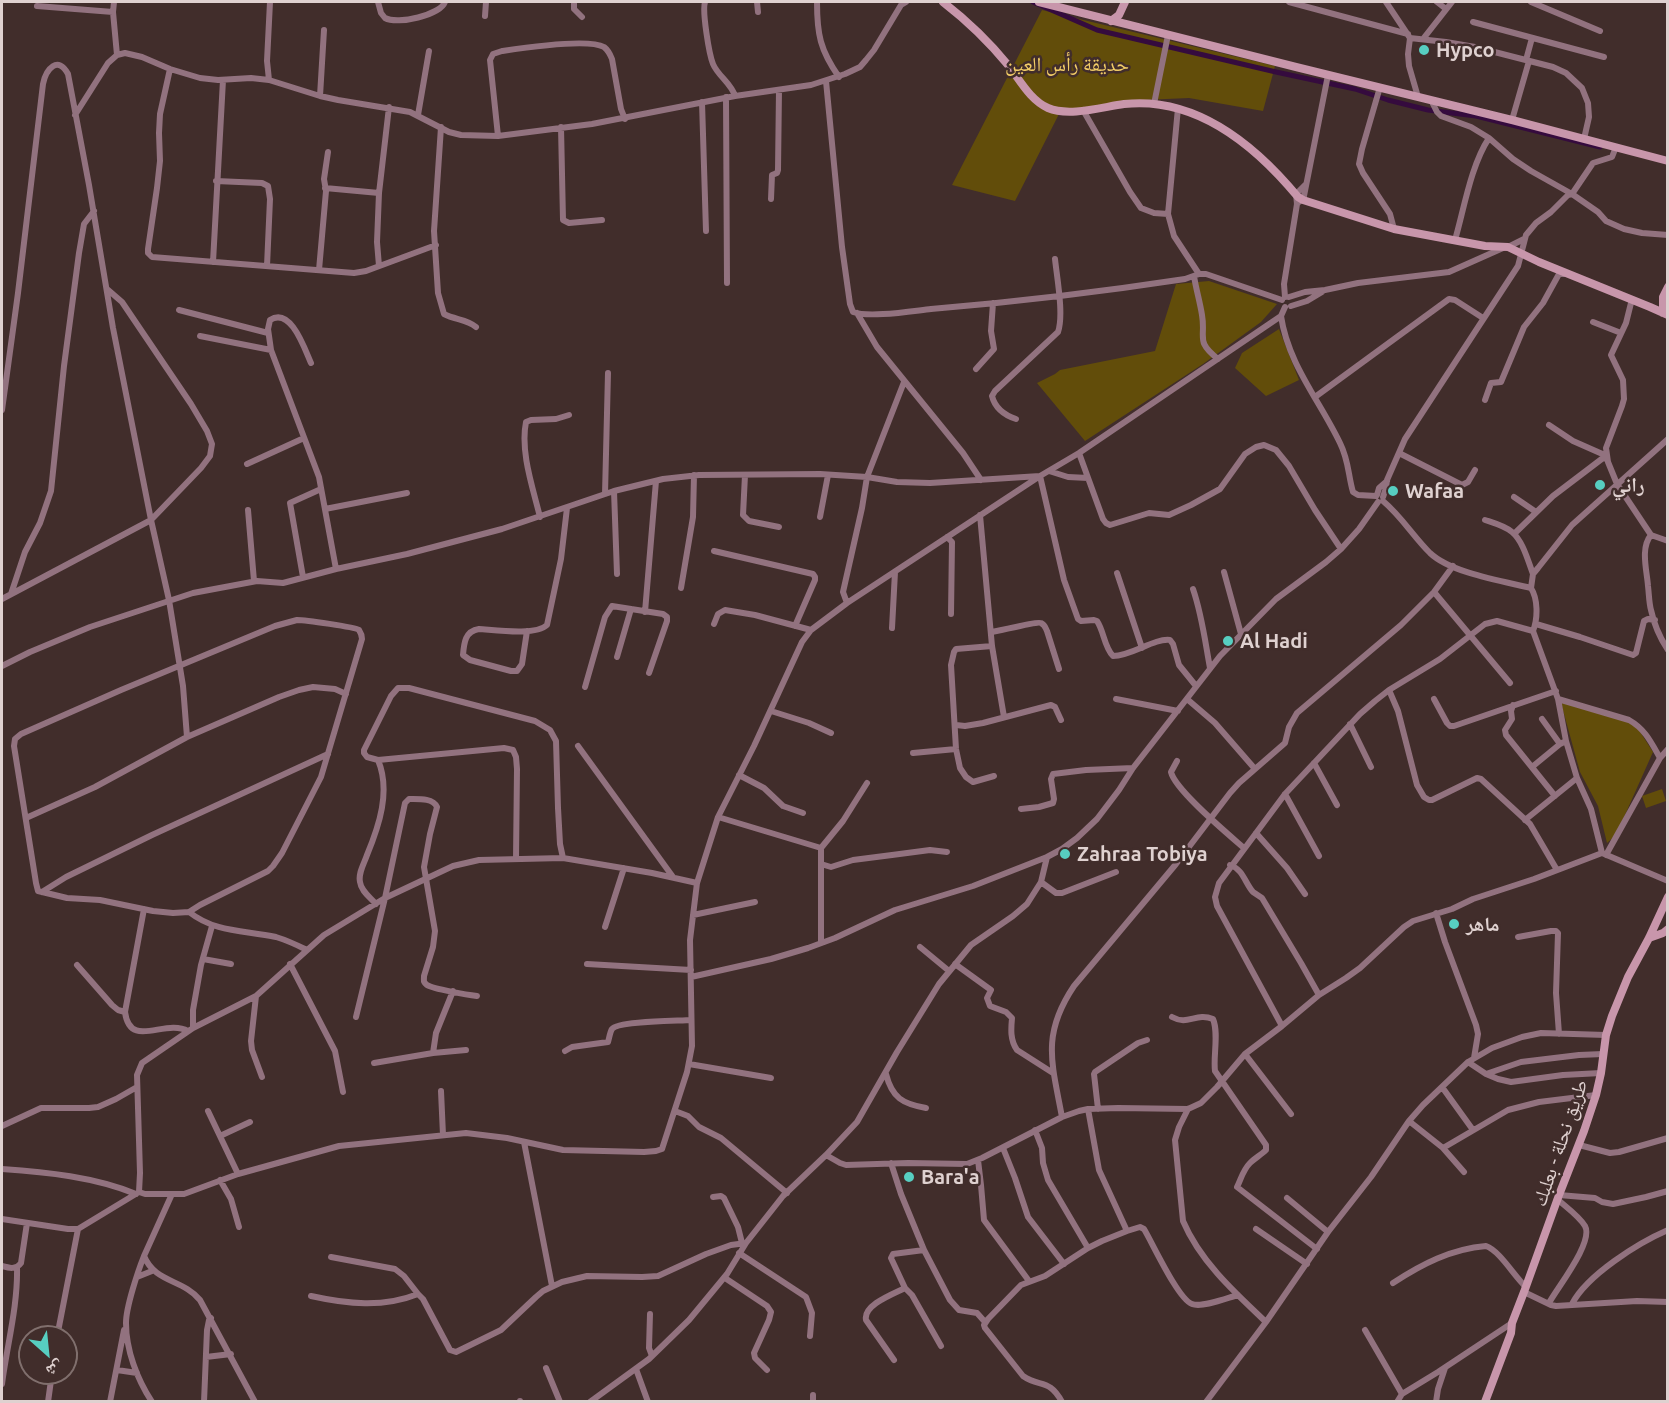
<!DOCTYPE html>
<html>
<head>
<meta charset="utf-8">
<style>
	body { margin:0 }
	#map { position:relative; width:1669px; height:1403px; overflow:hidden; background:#412d2b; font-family:Ubuntu,"Noto Naskh Arabic",sans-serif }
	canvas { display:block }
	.frame { position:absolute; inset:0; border:3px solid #dfd1d0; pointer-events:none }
	.north { position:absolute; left:18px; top:1325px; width:60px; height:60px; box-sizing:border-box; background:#412d2b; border:2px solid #806f6d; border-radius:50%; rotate:153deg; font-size:16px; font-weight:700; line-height:24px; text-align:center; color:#dfd1d0 }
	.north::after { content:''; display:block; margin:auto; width:21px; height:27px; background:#57cec1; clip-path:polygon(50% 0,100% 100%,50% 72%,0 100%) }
</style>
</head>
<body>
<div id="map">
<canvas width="1669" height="1403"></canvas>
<div class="frame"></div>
<div class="north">ش</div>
</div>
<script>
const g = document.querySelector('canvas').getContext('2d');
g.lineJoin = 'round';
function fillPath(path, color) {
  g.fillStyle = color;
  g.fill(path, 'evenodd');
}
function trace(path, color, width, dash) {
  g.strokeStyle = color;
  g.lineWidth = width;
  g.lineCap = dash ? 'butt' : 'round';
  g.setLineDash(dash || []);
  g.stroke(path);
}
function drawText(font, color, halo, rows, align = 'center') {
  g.font = font + ' Ubuntu,"Noto Naskh Arabic",sans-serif';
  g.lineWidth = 5;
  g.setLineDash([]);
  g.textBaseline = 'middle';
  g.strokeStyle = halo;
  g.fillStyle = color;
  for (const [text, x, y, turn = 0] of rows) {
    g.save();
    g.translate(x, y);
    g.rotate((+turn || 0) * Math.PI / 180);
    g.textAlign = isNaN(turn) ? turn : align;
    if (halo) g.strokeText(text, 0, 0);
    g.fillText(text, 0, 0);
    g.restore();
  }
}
fillPath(new Path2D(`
	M1042,10L1275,66L1263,111L1189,98L1121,101L1060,112L1015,201L952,185Z
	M1209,281L1277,304L1261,322L1203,364L1085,441L1037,383L1055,374L1060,370L1155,351L1176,284Z
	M1279,329L1299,380L1266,396L1235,368L1242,353Z
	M1568,701L1635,724L1653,752L1616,835L1607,843L1598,806L1580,772L1561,703Z
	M1662,789L1666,801L1646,808L1642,796Z`), '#624d0a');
trace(new Path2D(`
	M1033,2L1097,30L1276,72L1355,89L1388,100L1428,110L1476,116L1600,147`), '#350b3e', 5);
trace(new Path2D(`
	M114,2L113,12L117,55
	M378,2L381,13L385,18C398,25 440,15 445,2
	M574,2V9L582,17
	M705,2C702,11 709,54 713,64C718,76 731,83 735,96
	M757,2L758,12
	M817,2C817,34 820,50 839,77
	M1289,2L1408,34
	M1386,2L1410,38L1408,54L1409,66L1418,97
	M1437,2L1446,9
	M1531,2L1600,31
	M37,6L113,12
	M485,16L486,2
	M1473,22L1604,57
	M1410,38L1446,42L1475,47L1553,67L1566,73L1582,88L1588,103L1589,117L1584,139
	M1423,39L1452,2
	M1526,60L1532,38
	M170,69L160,114L159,133L160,161L157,188L148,249V253L152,257L354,273L366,271L436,245
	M269,80L267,61L270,2
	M826,81L842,247L850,304L853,312C869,318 912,311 931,309C1016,302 1100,292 1185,279L1199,274H1206L1282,300
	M1380,87L1362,149L1359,164L1363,173L1390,214L1394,229
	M320,96L324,30
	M726,97L727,283
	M1431,100L1437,112L1441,116L1471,127L1489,138L1513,159L1531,171L1572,194
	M702,102L706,231
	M1154,104L1168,35
	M1178,108L1168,214L1174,236L1199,274
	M1083,110L1130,192L1141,208L1154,213L1168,214
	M75,115L108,63L117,55L125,53L142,57L170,69L200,78L218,80L251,78L269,80L320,96L338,100L410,112L449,132L461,135L498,136L592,124L735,96L811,85L845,74L860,67L866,60L874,50L901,5L906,2
	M418,115L429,51
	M1512,120L1529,61
	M441,127L434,231L438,293L444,314C455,320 467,319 476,327
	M561,127L563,220L569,223L602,220
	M498,136L490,60L493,54L502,51C522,48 588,38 604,47C608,50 610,54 612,59L621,109L625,119
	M1616,147L1612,157L1593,163L1572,194L1598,212L1606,221L1624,229L1642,233L1668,235
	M216,181L262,183L268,186L270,199L267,266
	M325,188L379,193
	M771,199L772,175L777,173L778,170L779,90
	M1297,204L1304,196L1328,75
	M1455,240C1464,209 1471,165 1489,138
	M1508,247L1524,239
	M213,262L223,80
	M379,266L377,242L379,193L389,107
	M319,270L326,191L324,179L328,152
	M1194,276C1196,289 1200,302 1202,315C1206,338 1195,341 1218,359
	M1285,297L1284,284L1297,204L1296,194L1305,185
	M1289,297L1305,292L1325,290L1358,283L1449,272L1503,248
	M1632,299L1626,323L1611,355L1623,380L1624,399L1622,406L1606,448L1608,462L1617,484L1651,535L1668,541
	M1291,306L1307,301L1322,292
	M179,310L268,333
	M857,313L877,347L963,453L981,480
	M1281,316C1288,364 1320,401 1340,443C1349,461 1348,475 1353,492L1358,495L1376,496
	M1593,322L1621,333
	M200,336L271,350
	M311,363C305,350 291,306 270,320L268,329L271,350L319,477L336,569
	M976,369L994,349L991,331L993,303
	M1315,397L1449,299L1455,300L1483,318
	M1485,400L1491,383L1501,382L1524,327L1543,303L1559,274H1564
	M2,410L18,293L43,84C46,69 58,55 68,74L89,185L113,328L151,520L169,600L183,686L187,737
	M1016,419C1004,415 995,408 992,396L995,391L1058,332C1064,315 1057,278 1055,259
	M1549,425L1573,441L1607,456
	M1668,439L1572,525L1538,568L1533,574L1531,588C1538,599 1538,618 1533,631L1558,699L1566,741L1577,778L1591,809L1602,853L1668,881
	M1079,453L1103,519L1106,523L1110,525L1149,513L1169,515L1191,505L1220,489L1245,454L1256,447L1264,445L1276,450L1289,466L1315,510L1341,549
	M1399,453L1462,485L1468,482L1475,470
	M247,464L304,438
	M1049,471L1068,477L1088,478
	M745,475L743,515L749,521L779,527
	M614,491L617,574
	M605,494L608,373
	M1377,495L1379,488L1387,481
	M1383,497L1386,488L1387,480L1405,439L1518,266L1526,235L1536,223L1551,212L1568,195L1572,194
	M1514,497L1536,512
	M1383,501C1401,516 1413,536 1430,553C1451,573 1502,581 1531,588
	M325,509L407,493
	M248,510L254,581
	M980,515L992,646L1004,717
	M540,517C533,488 520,452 526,422L531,420L556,419L569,415
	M820,517L828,475
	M1485,520C1494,523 1505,526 1512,532C1523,541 1528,561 1533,574
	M1514,534L1553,496L1603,458L1607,459
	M1651,535C1640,548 1647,571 1648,586C1649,594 1649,603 1651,610C1654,624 1660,638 1668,650
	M947,537L952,542L951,614
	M714,551L813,574L815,577V580L795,626
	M1224,572L1241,634
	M1117,573L1142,648
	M303,577L290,503L321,489
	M681,588L693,517L694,475
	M1193,589C1202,615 1205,641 1210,668
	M1434,592L1510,683
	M11,594L25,552L40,523L51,491L64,366L79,253L84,224L94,211
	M2,599L151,520L201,468L210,456L212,444L207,431L191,404L122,302L107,289
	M847,603L843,592L862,508L867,477L904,382
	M645,612L656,481
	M297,620C305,620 355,627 359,630C361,633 362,636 362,639L321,777L282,853L273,866L268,871L200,905L189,912L173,913L153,911L100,900L67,898L38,891L36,883L14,746L15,739L21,734L121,690L275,626Z
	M714,624L718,614L725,610L755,615L811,630
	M1536,624L1580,637L1633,655L1636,653L1644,621L1648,619L1655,620
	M892,628L895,572
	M527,631L522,664L517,671H511L470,660L463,655C464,643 465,631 479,629C495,630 536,636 547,625L561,559L567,508
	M991,632C999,631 1038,621 1041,623C1045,625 1045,627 1047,631L1059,669
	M992,646L956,649L954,652L951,665L956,749L960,768L966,777L973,782L994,776
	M617,657L631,609
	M2,666L30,652L90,627L193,593L257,581L283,583L336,569L407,554L502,529L614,491L663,479L699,475L820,474L867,477L897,482L930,483L1040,476L1064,580L1078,619L1081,621L1094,620L1097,621C1104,631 1104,647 1113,656C1132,656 1154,638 1170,640L1173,644L1179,665L1196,686
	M585,687L605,617L612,606L663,614L667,617V621L649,673
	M1389,690L1398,711L1417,785L1424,797L1429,800H1432L1477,778L1481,779L1530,824L1557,870
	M1116,699L1178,711
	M1187,699L1215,723L1255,769
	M1434,699L1447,723L1450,726H1454L1556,691
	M1558,699L1629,720C1645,729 1651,742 1660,758
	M1513,705L1511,711L1512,719L1505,730L1506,735L1555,796
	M771,711L809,723L831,733
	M1542,719L1560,744
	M1350,724L1371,767
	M956,725L965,726L983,723L1051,705L1055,707L1061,720
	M578,746L673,877
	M913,753L956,749
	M378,760L504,748L513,750L516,757L517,769L516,859
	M1177,761L1171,772C1175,790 1228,834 1244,848
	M1314,763L1337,805
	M1532,767L1560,744L1566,741
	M739,775L764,788L783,806L803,813
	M1285,794L1319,856
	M1021,809L1039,807L1053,803L1054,799L1051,779L1053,774L1086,770L1133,768
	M718,817L821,848
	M26,818L95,787L187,737L279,697L299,690L313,687L335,689L346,694
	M1525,820L1577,778
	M1256,833L1287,868L1305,894
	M1606,855L1660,758L1668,749
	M821,864L831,867L853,860L892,855L930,850L947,852
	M1230,865C1243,869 1245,883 1253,892C1256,894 1259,896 1262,898L1301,963L1319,995
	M1041,882L1056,893H1062L1116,872
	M42,892L66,877L152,835L328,754
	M376,904C370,897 361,891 360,882C358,873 364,864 367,855C379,826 391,791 378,760L367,757L364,753V750L391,696L398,688H409L535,721L550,730L556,741L558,808L560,844L563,858
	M144,909L125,1012C130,1050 165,1018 188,1031
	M189,912C216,933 244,930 276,937C286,940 297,945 307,950
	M1436,913L1445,942L1476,1025L1478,1034L1474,1058
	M693,915L755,902
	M605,927L624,868
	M1518,937L1551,931H1556L1558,933L1556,993L1559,1034
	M821,943V848L843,821L867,783
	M920,947L949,971
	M203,959L231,964
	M290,964L335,1051L343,1092
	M587,964L691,970
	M955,964L991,990L987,998L990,1006L1006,1012L1012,1018C1011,1029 1010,1040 1017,1050L1053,1073
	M77,965L112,1005L118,1010L125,1012
	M691,977L771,959L808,948L835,938L895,910L973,886L1047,857
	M256,996L251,1041L252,1050L262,1077
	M356,1017L385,898L405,803L409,799C419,799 433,798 437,807L430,834L424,867L435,931L433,947L424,976C424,981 423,982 427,985C433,989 469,995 477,996
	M1172,1017C1188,1026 1196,1012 1213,1019C1219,1033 1213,1056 1215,1071L1266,1145V1150C1261,1155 1255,1158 1250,1163C1243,1170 1241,1179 1237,1187L1317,1249
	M1282,1026L1217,906L1215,897L1219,883L1285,794L1360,714L1375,701L1389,690L1440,659L1485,624L1497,621L1533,631
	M193,1028V1010L201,965L212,926
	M565,1051L572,1047L608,1042C609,1039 610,1032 612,1029C618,1021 679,1021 691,1020
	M433,1053L466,1050
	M1245,1054L1291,1114
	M1468,1062L1486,1074L1498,1079L1511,1082L1563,1075L1601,1073
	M374,1063L433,1053L436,1033L453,991
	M689,1064L771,1078
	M886,1074C892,1098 903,1104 926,1108
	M1486,1074L1521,1062L1579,1055L1603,1054
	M1442,1087L1473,1130
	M441,1091L443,1135
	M1088,1109L1099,1170L1127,1231
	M1098,1109L1094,1074L1095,1072L1138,1043L1147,1040
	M1188,1109L1179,1127L1175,1140L1183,1221C1200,1261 1234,1292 1266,1322
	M208,1111L238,1174
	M675,1111L688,1116L699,1127L721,1138L787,1193
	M1062,1117C1052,1063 1041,1035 1074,986L1176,864L1230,793L1239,783L1285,743L1289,727L1297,713L1401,625L1434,592L1453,566
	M1409,1121L1443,1148L1464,1172
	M2,1126L41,1108H89L98,1107L116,1099L137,1087
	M1035,1130L1042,1148L1043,1163L1048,1180L1088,1248
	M220,1136L250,1122
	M524,1142L552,1286
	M1579,1145L1610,1153L1619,1152L1668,1138
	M1003,1148L1015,1178L1028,1217L1064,1264
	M1443,1148L1508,1110L1539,1102L1596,1095
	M826,1155L840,1163L846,1165L908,1163L967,1164L982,1158L1062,1117L1079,1111L1088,1109L1118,1108L1188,1109L1201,1103L1217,1087L1245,1054L1282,1026L1319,995L1346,978L1360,968L1404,927L1413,921L1452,909L1473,899L1534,879L1602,853
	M978,1160L981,1185L984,1220L1029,1281
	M891,1163L901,1194L924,1250L950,1300L959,1310L977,1313L985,1322
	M2,1169C46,1172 95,1177 136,1194
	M220,1180L231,1199L239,1227
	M139,1192L140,1173L137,1075L142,1063L193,1028L256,996L324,935L385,898L453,866L479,860L563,858L652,873L697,883
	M172,1194L144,1256C155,1283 183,1279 200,1300L255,1402
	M1559,1195L1595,1198L1602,1202L1613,1204L1646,1197L1668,1191
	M713,1197L721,1196L724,1198L738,1227L742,1243
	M1287,1198L1328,1232
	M2,1219L68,1229H78L139,1192L145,1194H184L238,1174L339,1146L466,1133L507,1138L563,1150L644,1152L656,1151L662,1149L687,1072L692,1046L690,940L697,883L718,817L754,746L802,642L811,630L847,603L1040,476L1079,453L1281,316L1285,307
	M1256,1229L1307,1264
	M924,1250L893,1254L891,1258L905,1288L912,1295L941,1346
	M739,1253L806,1297L812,1313L810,1336
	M144,1256C138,1271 126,1307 126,1323C126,1350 137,1379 152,1402
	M331,1257L395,1269L404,1276L418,1294
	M2,1266C9,1268 16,1270 21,1263L27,1223
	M137,1277L152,1271
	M725,1278L767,1306L771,1312L769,1320L754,1353L755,1358L767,1370
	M1393,1283C1422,1264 1451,1249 1486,1246C1500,1251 1514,1276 1526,1287
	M1524,1292L1551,1305L1556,1306L1637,1301L1668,1302
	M311,1296C347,1304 383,1308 418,1294L423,1299L450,1350L456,1352L501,1330L536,1297L543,1291L562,1282L587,1276L642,1277L658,1276L706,1254L731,1245L746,1243
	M1549,1303C1557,1288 1594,1242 1585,1226C1579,1216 1566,1207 1557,1199
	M1572,1304C1587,1275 1638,1243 1668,1230
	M650,1314L649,1348L652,1356
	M1365,1330L1402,1394
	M57,1337L78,1229
	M206,1357L231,1354
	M894,1360L866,1320C863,1305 893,1294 905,1288
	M546,1368L560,1402
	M636,1369L648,1402
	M117,1370L137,1373
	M2,1384C7,1345 18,1306 17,1267
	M48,1402L52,1373
	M110,1402L124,1330
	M204,1402L207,1330L209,1320L211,1318
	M520,1402V1401
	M590,1402L649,1359L689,1320L727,1274L746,1243L783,1196L826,1155L857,1122L897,1052L939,984L971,945L1013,916L1027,904L1041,882L1047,857L1062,849L1077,838L1097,819L1119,790L1133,768L1220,656L1276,599L1326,562L1341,549L1359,529L1378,502
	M813,1402V1395
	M1062,1402C1049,1378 1040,1388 1023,1376L985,1328L984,1325L988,1319L1021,1285L1045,1276L1088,1248L1102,1241L1127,1231L1140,1227L1144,1229C1153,1244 1178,1299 1192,1304C1202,1308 1227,1298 1238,1295
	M1206,1402L1266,1322L1328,1232L1371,1177L1409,1121L1423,1105L1468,1062L1492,1048L1522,1037L1541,1033L1606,1035
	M1397,1402L1402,1394L1438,1372L1512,1323
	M1436,1402L1438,1389L1445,1368`), '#92727f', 6);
trace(new Path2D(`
	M943,2C965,19 990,43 1008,65C1020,80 1030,100 1048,108C1069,117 1102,107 1124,104C1196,96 1255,145 1298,197L1303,200L1394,229L1485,246L1508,247L1539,262L1650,307L1668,315
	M1039,2L1296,67L1512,120L1668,161
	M1111,21L1119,15L1125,2
	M1663,313V297L1668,287
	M1649,938L1663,933L1668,929
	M1485,1402L1511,1333L1512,1323L1524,1292L1559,1195L1584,1131L1596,1095L1601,1073L1606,1035L1612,1016L1628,977L1649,938L1668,897`), '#c896ab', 8);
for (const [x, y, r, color] of [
	[1424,50,6,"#57cec1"],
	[1600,485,6,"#57cec1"],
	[1393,491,6,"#57cec1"],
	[1228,641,6,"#57cec1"],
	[1065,854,6,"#57cec1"],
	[1454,924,6,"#57cec1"],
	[909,1177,6,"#57cec1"]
]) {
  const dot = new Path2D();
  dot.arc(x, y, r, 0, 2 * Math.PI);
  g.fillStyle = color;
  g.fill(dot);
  trace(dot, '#412d2b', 2);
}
drawText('bold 20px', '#dfd1d0', '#412d2b', [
	["Hypco",1436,50],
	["راني",1612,485],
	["Wafaa",1405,491],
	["Al Hadi",1240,641],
	["Zahraa Tobiya",1077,854],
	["ماهر",1466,924],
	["Bara'a",921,1177]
], 'left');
drawText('20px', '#f2cc66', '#412d2b', [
	["حديقة رأس العين",1067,64]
]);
drawText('20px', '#dfd1d0', '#412d2b', [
	["طريق نحلة - بعلبك",1560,1143,-71]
]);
</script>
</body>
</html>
